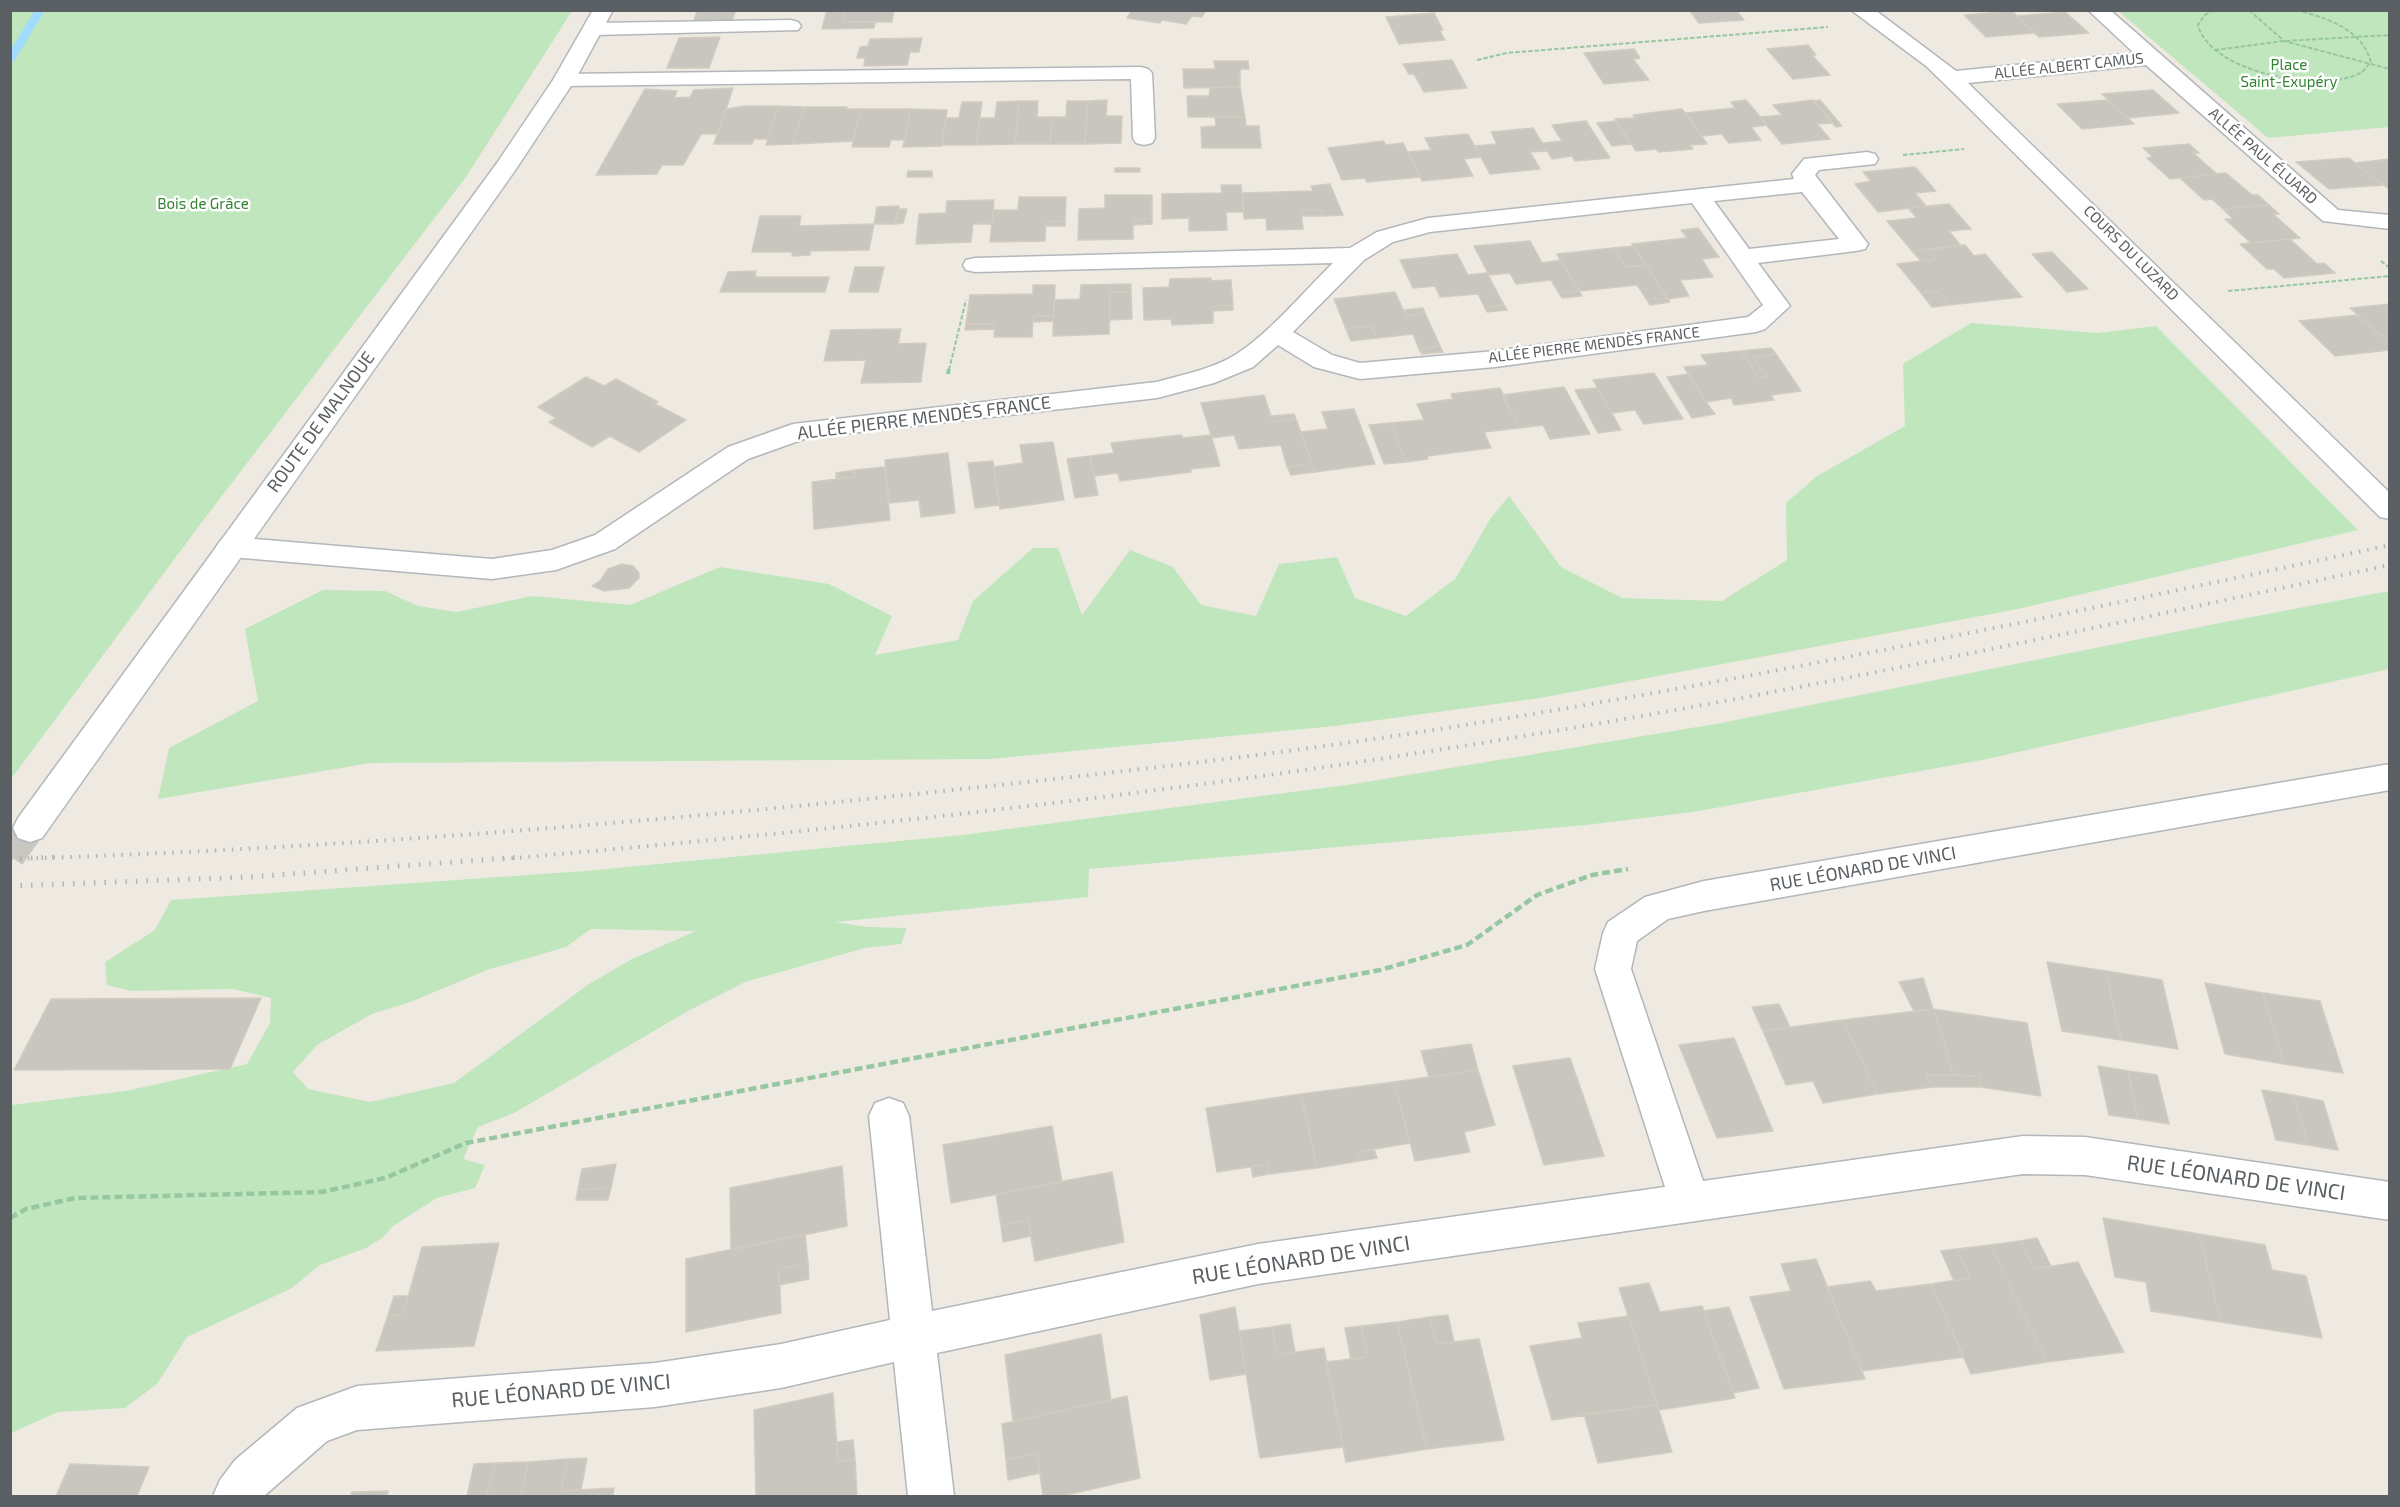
<!DOCTYPE html>
<html>
<head>
<meta charset="utf-8">
<style>
	body { margin:0 }
	#map { position:relative; width:2400px; height:1507px; overflow:hidden; background:#eeeae2; font-family:"Exo 2",sans-serif }
	canvas { display:block }
	.frame { position:absolute; inset:0; border:12px solid #5a5f63; pointer-events:none }
</style>
</head>
<body>
<div id="map">
<canvas width="2400" height="1507"></canvas>
<div class="frame"></div>
</div>
<script>
const g = document.querySelector('canvas').getContext('2d');
g.lineJoin = 'round';
function fillPath(path, color) {
  g.fillStyle = color;
  g.fill(path, 'evenodd');
}
function trace(path, color, width, dash) {
  g.strokeStyle = color;
  g.lineWidth = width;
  g.lineCap = dash ? 'butt' : 'round';
  g.setLineDash(dash || []);
  g.stroke(path);
}
function drawText(font, color, halo, rows, align = 'center') {
  g.font = font + ' "Exo 2",sans-serif';
  g.lineWidth = 5;
  g.setLineDash([]);
  g.textBaseline = 'middle';
  g.strokeStyle = halo;
  g.fillStyle = color;
  for (const [text, x, y, turn = 0] of rows) {
    g.save();
    g.translate(x, y);
    g.rotate((+turn || 0) * Math.PI / 180);
    g.textAlign = isNaN(turn) ? turn : align;
    if (halo) g.strokeText(text, 0, 0);
    g.fillText(text, 0, 0);
    g.restore();
  }
}
fillPath(new Path2D(`
	M11,10L572,11L466,177L202,522L11,779Z
	M2118,11H2389V127L2268,138Z
	M1971,323L2098,333L2156,326L2358,530L2018,609L1540,698L1335,726L990,759L371,763L158,799L169,748L258,701L245,629L323,590L385,591L418,606L457,612L532,596L630,605L720,567L829,584L892,616L875,655L958,640L973,601L1033,548H1058L1082,615L1130,550L1173,567L1201,605L1256,616L1279,564L1337,557L1355,598L1406,616L1456,578L1490,519L1509,496L1561,567L1622,598L1722,601L1787,560L1786,503L1817,476L1905,426L1903,364Z
	M2389,591V669L1987,759L1693,812L1586,825L1089,869L1088,897L835,922L868,927L907,928L901,944L865,948L745,982L688,1011L514,1113L478,1127L463,1159L485,1165L475,1188L437,1198L393,1226L382,1238L366,1248L320,1265L292,1288L187,1337L157,1384L125,1408L58,1412L11,1433V1105L126,1091L247,1064L270,1023L271,998L233,989L131,991L107,985L105,962L155,930L171,900L585,871L962,835L1354,784L1721,723L2225,622ZM591,929L696,931L632,959L589,984L454,1083L370,1102L308,1089L293,1072L317,1045L372,1014L413,1001L487,970L566,947Z`), '#c0e6bd');
fillPath(new Path2D(`
	M35,10H45L15,60L10,63V51Z`), '#a1dcff');
const building = new Path2D(`
	M736,10L731,23H693L697,11Z
	M827,10H845L843,22H875L874,28L822,29Z
	M845,10H894L892,22H843Z
	M1132,10H1206L1202,17L1192,16L1186,24L1162,20L1160,23L1127,18Z
	M1689,10H1736L1744,20L1699,23Z
	M2012,11L2035,33L1986,37L1964,15Z
	M2065,12L2089,33L2039,37L2016,16Z
	M1434,13L1443,30L1440,31L1445,40L1399,44L1386,17Z
	M720,37L709,68H667L679,38Z
	M922,38L919,52H910L907,65L864,66L865,58H857L860,47L868,46L870,39Z
	M1808,45L1816,55H1812L1830,75L1793,79L1767,49Z
	M1634,49L1640,58L1633,59L1649,80L1604,84L1584,53Z
	M1452,60L1467,88L1424,92L1414,74H1409L1403,64Z
	M1214,61H1248L1249,69H1240V87L1184,88L1183,69H1215Z
	M1240,87L1245,117H1188L1187,96H1209L1210,88Z
	M733,88L718,134H701L683,165H662L657,174L596,175L645,89L677,91L674,98L690,97L694,90Z
	M2153,90L2179,113L2128,118L2102,94Z
	M1107,100L1106,116H1122L1121,143L1085,144L1088,101Z
	M1746,100L1767,125L1751,127L1761,140L1729,143L1722,134L1702,136L1686,113L1735,108L1731,102Z
	M1813,100L1833,123L1817,124L1830,139L1782,144L1760,117L1782,115L1773,105Z
	M1820,100L1842,126L1836,127L1813,101Z
	M2108,100L2134,124L2082,129L2057,104Z
	M1019,101L1015,144L976,145L980,118H995L997,102Z
	M1019,101H1038L1037,117H1052L1050,144H1015Z
	M1067,101H1088L1085,144H1050L1052,117H1066Z
	M962,102H982L976,145H942L946,118H959Z
	M745,106H778L768,139H754L752,144H714L726,109Z
	M778,106L805,107L793,144L766,145Z
	M805,107H847V109H861L853,141L793,144Z
	M861,109H910L905,140H891L889,147H852Z
	M910,109L947,110L942,146L903,147Z
	M1682,109L1707,144L1690,145L1693,149L1659,152L1656,149L1636,151L1615,119L1635,118L1633,115Z
	M1215,117H1245L1246,126H1259L1261,148H1202L1201,127L1216,126Z
	M1586,121L1610,158L1575,161L1572,156L1552,159L1543,143L1562,141L1552,125Z
	M1616,121L1620,127L1631,144L1612,146L1597,123Z
	M1533,128L1547,151L1530,152L1540,169L1490,174L1475,146L1497,144L1491,132Z
	M1468,134L1481,157L1464,159L1473,176L1422,181L1408,152L1431,150L1425,138Z
	M1383,141L1386,145L1403,143L1420,177L1367,182L1365,178L1342,180L1328,148Z
	M2189,144L2199,153H2193L2217,174L2170,179L2147,158L2153,157L2143,148Z
	M2349,158L2383,185L2329,189L2296,162Z
	M2390,159V190L2355,163Z
	M1915,167L1936,191L1915,193L1926,206L1878,212L1855,184L1871,181L1863,172Z
	M1115,168H1140V172H1115Z
	M908,171H932V177H907Z
	M2226,173L2252,195H2258L2269,205L2223,209L2212,199L2204,200L2180,178Z
	M1330,184L1343,215L1324,216L1321,210H1301L1303,229L1267,230L1266,218L1244,219L1242,193L1313,191L1311,186Z
	M1221,185H1241L1244,212H1226L1227,230L1189,231V218L1162,219V194L1222,193Z
	M1105,195H1152V219L1133,220V239L1078,240L1079,209L1105,208Z
	M1019,197H1066L1065,221L1046,222L1045,241L990,242L993,210H1018Z
	M994,200L992,224H973L971,242L916,244L919,214L946,213L947,201Z
	M1949,204L1971,229L1949,231L1961,246L1912,251L1887,221L1917,218L1908,208Z
	M2269,205L2279,214H2273L2300,238L2251,243L2225,219H2233L2223,209Z
	M899,206L895,224H874L877,207Z
	M899,209H907L903,223L895,224Z
	M1301,210H1321L1324,216H1302Z
	M760,216H801L799,226L874,224L869,250L810,251V255L792,256L793,252H752Z
	M1152,219V224L1133,225V220Z
	M1065,221V226H1045L1046,222Z
	M1698,228L1719,257L1702,259L1713,277L1680,280L1689,296L1668,299L1632,244L1687,238L1681,230Z
	M2290,239L2317,264L2324,263L2335,273L2284,278L2274,269H2267L2240,244Z
	M1530,241L1542,263L1561,260L1579,291L1559,293L1551,280L1516,284L1510,273L1489,275L1474,246Z
	M1965,245L1974,256L1985,254L2022,297L1949,305L1937,291L1921,293L1897,264L1937,259L1928,249Z
	M1634,246L1646,265L1626,267L1613,248Z
	M1613,248L1626,267L1646,265L1667,298L1647,300L1637,285L1579,291L1557,254Z
	M1928,249L1937,259L1921,261L1912,251Z
	M2052,252L2088,289L2067,292L2032,254Z
	M1457,254L1468,275L1487,273L1504,305L1485,308L1478,294L1440,297L1435,286L1413,288L1400,260Z
	M855,267H884L878,292H849Z
	M756,271L755,277H829L825,292H720L728,272Z
	M1211,278V281L1231,280L1233,305L1213,306V323L1172,325L1171,319L1144,320L1143,288L1169,287L1170,279Z
	M1131,284V292H1110L1109,334L1053,336L1054,300L1080,299L1081,285Z
	M1033,285H1055L1054,316H1033L1032,337H994L995,324H966L970,295L1033,294Z
	M1579,291L1582,296L1562,298L1559,293Z
	M1937,291L1949,305L1932,307L1921,293Z
	M1110,292H1131L1132,319L1110,320Z
	M1395,292L1406,316L1425,313L1440,346L1419,349L1413,334L1377,338L1371,326L1346,329L1334,299Z
	M1667,298L1670,302L1650,305L1647,300Z
	M2390,304V341H2387L2350,308Z
	M1233,305V310L1213,311V306Z
	M1504,305L1507,310L1487,312L1485,308Z
	M1423,308L1425,313L1406,316L1404,310Z
	M2358,315L2390,343V350L2335,356L2299,321Z
	M1033,316H1054L1053,321L1033,322Z
	M966,324H995L994,329L965,330Z
	M1371,326L1377,338L1351,341L1346,329Z
	M901,329L898,344L926,343L921,382L861,383L866,360L824,361L831,330Z
	M1440,346L1443,352L1422,354L1419,349Z
	M1771,348L1776,354L1753,357L1767,377H1758L1741,351Z
	M1741,351L1758,377H1767L1753,357L1776,354L1801,391L1771,395L1774,400L1734,405L1731,398L1706,402L1684,367L1708,365L1701,355Z
	M1654,373L1683,419L1644,424L1635,410L1612,413L1593,380Z
	M1689,374L1706,402L1715,414L1692,418L1667,377Z
	M586,377L604,386L616,379L658,402L655,404L686,420L639,452L610,436L592,447L549,422L556,418L538,407Z
	M1564,387L1590,434L1550,439L1543,425L1519,428L1502,395Z
	M1500,388L1519,428L1484,432L1491,448L1427,456L1428,459L1407,462L1390,423L1424,420L1417,404L1453,399L1451,394Z
	M1597,388L1612,413L1621,430L1598,433L1575,390Z
	M1264,395L1273,422L1296,419L1312,463L1287,467L1281,445L1239,449L1234,435L1212,438L1201,403Z
	M1354,409L1375,464L1315,472L1300,432L1328,429L1322,412Z
	M1294,414L1296,419L1273,422L1271,416Z
	M1390,423L1407,462L1384,464L1369,425Z
	M1181,435L1183,438L1211,435L1220,466L1191,469V472L1120,481L1118,473L1094,476L1090,456L1114,453L1111,443Z
	M1053,442L1064,500L1000,509L994,467L1023,463L1020,445Z
	M948,453L955,513L921,517L919,500L889,503L885,460Z
	M1090,456L1098,495L1075,498L1067,459Z
	M993,461L999,505L975,508L968,463Z
	M1312,463L1315,472L1291,475L1287,467Z
	M885,467L890,520L814,529L812,482L855,477V470Z
	M855,470V477L836,479V473Z
	M622,564L633,566L639,573V578L629,588L604,591L592,586L600,581L608,569Z
	M2047,962L2106,971L2121,1040L2062,1031Z
	M2106,971L2162,980L2178,1049L2121,1040Z
	M1923,978L1933,1009L1914,1011L1899,982Z
	M2205,983L2263,993L2284,1064L2225,1054Z
	M2263,993L2320,1001L2343,1073L2284,1064Z
	M261,998L230,1069L14,1070L51,999Z
	M1779,1004L1790,1027L1763,1031L1752,1007Z
	M1933,1009L2027,1023L2041,1096L1981,1087L1980,1076L1954,1075Z
	M1933,1009L1954,1075H1926L1932,1087L1877,1094L1843,1020Z
	M1843,1020L1877,1094L1823,1103L1813,1081L1786,1085L1763,1031Z
	M1734,1038L1773,1131L1717,1138L1679,1045Z
	M1471,1044L1478,1070L1429,1077L1421,1051Z
	M1570,1058L1604,1156L1544,1165L1513,1066Z
	M2098,1066L2128,1071L2138,1119L2109,1115Z
	M1478,1070L1495,1125L1464,1132L1470,1152L1415,1161L1394,1082Z
	M2128,1071L2157,1075L2169,1124L2138,1119Z
	M1926,1075L1980,1076L1981,1087H1932Z
	M1394,1082L1410,1143L1358,1152L1359,1161L1317,1168L1301,1094Z
	M2262,1090L2293,1095L2308,1145L2276,1140Z
	M1301,1094L1317,1168L1269,1174L1268,1164L1217,1172L1206,1108Z
	M2293,1095L2323,1101L2338,1150L2308,1145Z
	M1052,1126L1062,1182L951,1203L943,1145Z
	M1374,1149L1377,1158L1359,1161L1358,1152Z
	M616,1164L611,1188L578,1190L582,1169Z
	M1268,1164L1269,1174L1253,1177L1251,1167Z
	M842,1166L847,1226L731,1250L730,1188Z
	M1112,1172L1124,1242L1035,1261L1028,1220L1001,1226L996,1194Z
	M611,1188L608,1200H576L578,1190Z
	M2103,1218L2199,1234L2221,1322L2151,1311L2146,1282L2115,1277Z
	M1028,1220L1031,1236L1003,1242L1001,1226Z
	M805,1234L808,1263L779,1269L781,1313L686,1332V1259Z
	M2199,1234L2265,1245L2272,1270L2306,1276L2322,1338L2221,1322Z
	M2037,1238L2051,1266L2034,1269L2020,1241Z
	M2020,1241L2034,1269L2078,1262L2124,1352L2047,1362L1990,1245Z
	M499,1243L474,1346L376,1351L388,1315H403L422,1247Z
	M1990,1245L2047,1362L1971,1374L1931,1284L1970,1278L1957,1249Z
	M1957,1249L1970,1278L1954,1281L1941,1251Z
	M1816,1259L1865,1379L1784,1389L1750,1297L1791,1291L1781,1264Z
	M808,1263L809,1279L779,1285V1269Z
	M1870,1281L1876,1291L1931,1284L1964,1357L1862,1371L1827,1287Z
	M1649,1283L1660,1312L1702,1306L1735,1398L1659,1410L1619,1288Z
	M394,1296H408L403,1315H388Z
	M1235,1307L1246,1374L1210,1380L1200,1315Z
	M1729,1307L1759,1388L1733,1393L1704,1311Z
	M1448,1315L1454,1342L1437,1344L1430,1317Z
	M1629,1316L1657,1405L1552,1420L1530,1346L1582,1338L1578,1323Z
	M1430,1317L1437,1344L1479,1339L1504,1440L1427,1449L1397,1322Z
	M1397,1322L1427,1449L1346,1462L1326,1362L1368,1357L1361,1326Z
	M1290,1324L1295,1352L1277,1355L1272,1327Z
	M1361,1326L1368,1357L1351,1360L1345,1328Z
	M1272,1327L1277,1355L1324,1348L1343,1447L1260,1458L1239,1331Z
	M1101,1334L1111,1400L1013,1421L1005,1355Z
	M833,1393L838,1462L855,1459L857,1496H756L754,1410Z
	M1127,1396L1140,1478L1062,1496H1043L1037,1453L1006,1460L1002,1424Z
	M1657,1405L1672,1452L1598,1463L1584,1414Z
	M853,1440L855,1459L838,1462L837,1442Z
	M1037,1453L1040,1473L1008,1480L1006,1460Z
	M587,1458L581,1490L561,1491L568,1459Z
	M568,1459L561,1491L614,1488L613,1496H521L528,1462Z
	M528,1462L521,1496H486L496,1463Z
	M496,1463L486,1496H467L474,1464Z
	M70,1464L149,1467L137,1496H56Z
	M388,1491L387,1496H351L352,1492Z`);
fillPath(building, '#c9c5bf');
trace(building, '#d2ccc0', 1.5);
trace(new Path2D(`
	M10,856L30,828`), '#c9c7c2', 30, [30, 15]);
const lane = new Path2D(`
	M791,20L798,22L801,26L798,30L594,35L587,33L584,29L587,25L594,23Z
	M1141,67L1148,69L1152,73L1155,138L1152,143L1144,145L1136,143L1133,138L1131,79L564,86L557,84L553,80L557,76L564,74Z`);
const street = new Path2D(`
	M1851,10H1875L1956,71L2134,53L2088,10H2110L2338,210L2390,215V229L2323,221L2146,65L1968,83L2390,493V519L2380,517L1957,96L1926,66Z
	M1867,152L1875,154L1878,159L1875,164L1819,170L1815,175L1868,244L1865,249L1856,251L1758,263L1790,306L1765,329L1756,332L1495,367L1360,379L1314,367L1278,345L1253,367L1214,383L1157,398L807,438L748,459L615,549L556,570L492,579L231,557L221,554L216,547L221,540L231,537L492,559L552,550L595,535L728,447L793,424L1156,382C1182,375 1212,369 1235,355C1269,334 1304,291 1333,263L975,272L966,270L963,265L966,260L975,258L1350,248L1377,232L1428,218L1794,179L1792,174L1804,159ZM1802,192L1839,239L1749,249L1714,201ZM1692,203L1763,305L1748,317L1495,351L1360,363L1332,355L1293,332L1364,260L1393,242L1430,232Z
	M2390,764V790L1704,911L1668,919L1637,941L1631,969L1703,1181L2023,1136L2085,1137L2390,1182V1220L2085,1175L2023,1174L1258,1284L937,1353L954,1496H908L894,1362L781,1388L655,1407L357,1430L327,1441L264,1496H213L220,1480L235,1460L297,1408L357,1386L655,1363L781,1344L890,1320L869,1116L875,1103L889,1098L903,1103L909,1116L932,1311L1258,1244L1665,1187L1595,969L1603,933L1608,922L1645,897L1704,881Z`);
const secondary = new Path2D(`
	M593,10H613L575,80L514,172L42,838L30,842L18,838L13,828L18,818L497,163L553,80Z`);
trace(lane, '#b3b6ba', 3);
trace(street, '#b3b6ba', 3);
trace(secondary, '#b4b8bd', 3);
trace(new Path2D(`
	M2214,10L2205,15L2198,25C2209,72 2324,95 2362,72C2365,70 2368,65 2371,62C2361,28 2328,19 2297,10
	M2249,10L2284,41L2390,69
	M2215,50L2284,41L2390,35
	M1477,60L1507,53L1828,27
	M1903,155L1964,149
	M2381,261L2390,268
	M2228,291L2390,276
	M949,370L966,300`), '#96c7a1', 2, [4.5, 2]);
trace(new Path2D(`
	M948,374L949,368`), '#96c7a1', 4, [5, 3]);
trace(new Path2D(`
	M10,1218L26,1209L75,1198L322,1192L385,1178L466,1143L1380,970L1467,945L1537,895L1592,875L1628,869`), '#96c7a1', 4.5, [8, 4]);
fillPath(lane, '#fff');
fillPath(street, '#fff');
fillPath(secondary, '#fff');
trace(new Path2D(`
	M11,859C328,849 646,823 962,789C1130,771 1298,752 1465,725C1775,675 2083,611 2390,545
	M503,859C851,829 1198,791 1542,733C1827,686 2108,625 2390,565`), '#b3b4b4', 4, [1.5, 7]);
trace(new Path2D(`
	M10,859L56,857
	M10,886L250,877L521,857`), '#b3b4b4', 5, [1.5, 9]);
drawText('15px', '#338331', '#fff', [
	["Place",2289,65],
	["Saint-Exupéry",2289,82],
	["Bois de Grâce",203,204]
]);
drawText('15px', '#5a5f63', '#fff', [
	["ALLÉE ALBERT CAMUS",2069,66,-6],
	["ALLÉE PAUL ÉLUARD",2263,156,41],
	["COURS DU LUZARD",2131,253,45],
	["ALLÉE PIERRE MENDÈS FRANCE",1594,345,-7]
]);
drawText('18px', '#5a5f63', '#fff', [
	["ALLÉE PIERRE MENDÈS FRANCE",924,418,-7],
	["ROUTE DE MALNOUE",321,422,-54],
	["RUE LÉONARD DE VINCI",1863,869,-10]
]);
drawText('21px', '#5a5f63', '#fff', [
	["RUE LÉONARD DE VINCI",2236,1178,8],
	["RUE LÉONARD DE VINCI",1301,1260,-9],
	["RUE LÉONARD DE VINCI",561,1391,-5]
]);
</script>
</body>
</html>
